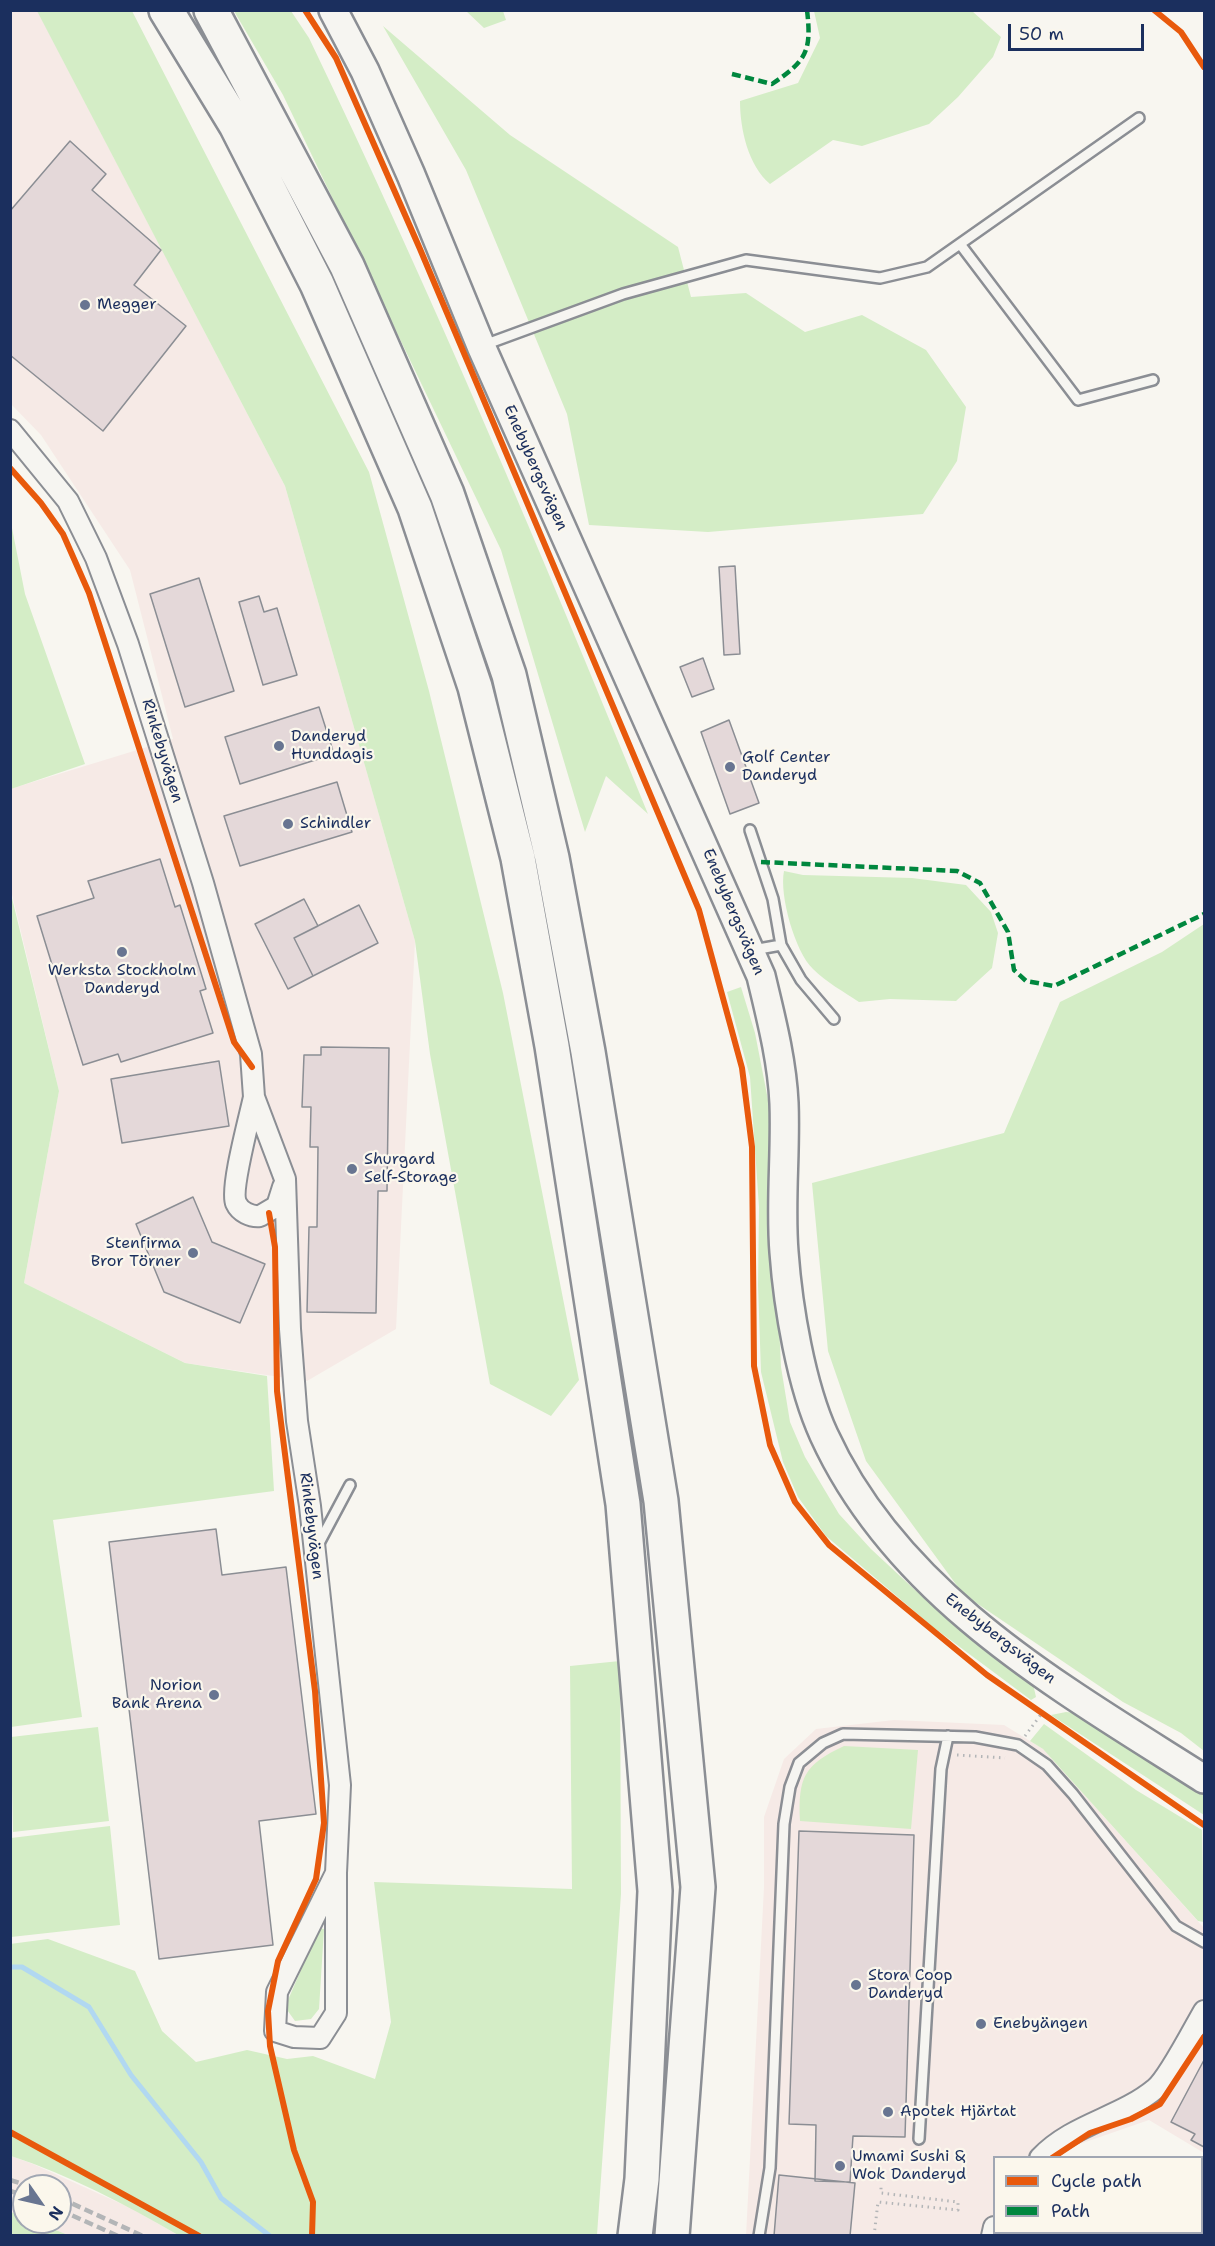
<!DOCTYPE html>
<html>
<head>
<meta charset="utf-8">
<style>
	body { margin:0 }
	#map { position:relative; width:1215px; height:2246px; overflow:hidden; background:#f8f6f0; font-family:"Shantell Sans",sans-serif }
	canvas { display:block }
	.frame { position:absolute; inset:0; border:12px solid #1b2f5e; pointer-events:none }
	.legend { position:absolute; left:993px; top:2156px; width:210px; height:78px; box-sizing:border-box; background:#fbf7ec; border:2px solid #a1a7b3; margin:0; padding:8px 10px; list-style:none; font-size:18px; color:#1b2f5e }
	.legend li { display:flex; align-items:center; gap:12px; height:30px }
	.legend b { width:30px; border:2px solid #a1a7b3 }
	.north { position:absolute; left:12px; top:2174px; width:60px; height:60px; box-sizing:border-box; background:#fbf7ec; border:2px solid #a1a7b3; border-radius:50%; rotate:124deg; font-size:16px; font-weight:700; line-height:24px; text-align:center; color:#1b2f5e }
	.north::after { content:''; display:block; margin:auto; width:21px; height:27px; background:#687591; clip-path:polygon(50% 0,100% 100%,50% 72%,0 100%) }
	.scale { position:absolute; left:1008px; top:24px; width:136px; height:27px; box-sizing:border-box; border:3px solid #1b2f5e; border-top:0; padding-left:8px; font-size:18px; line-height:21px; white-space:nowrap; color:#1b2f5e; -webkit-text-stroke:4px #fbf7ec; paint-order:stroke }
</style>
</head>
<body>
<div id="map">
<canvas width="1215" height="2246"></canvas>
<div class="frame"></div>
<ul class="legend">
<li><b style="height:8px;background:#e8590c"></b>Cycle path</li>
<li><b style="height:8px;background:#00873e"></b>Path</li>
</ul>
<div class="north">N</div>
<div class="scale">50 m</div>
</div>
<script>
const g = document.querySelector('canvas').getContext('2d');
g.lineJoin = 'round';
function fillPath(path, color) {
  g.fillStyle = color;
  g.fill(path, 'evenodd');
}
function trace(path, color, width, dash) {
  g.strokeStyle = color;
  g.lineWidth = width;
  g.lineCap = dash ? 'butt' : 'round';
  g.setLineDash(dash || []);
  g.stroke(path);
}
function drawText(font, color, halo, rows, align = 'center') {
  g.font = font + ' "Shantell Sans",sans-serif';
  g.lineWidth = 4.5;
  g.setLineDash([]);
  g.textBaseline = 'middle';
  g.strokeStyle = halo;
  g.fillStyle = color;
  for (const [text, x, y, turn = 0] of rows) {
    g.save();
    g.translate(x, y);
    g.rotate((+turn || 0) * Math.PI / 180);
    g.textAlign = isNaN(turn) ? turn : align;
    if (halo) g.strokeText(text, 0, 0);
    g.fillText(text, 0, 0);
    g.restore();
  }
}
fillPath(new Path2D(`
	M37,10L285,486L415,941L396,1329L307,1381L185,1363L24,1283L59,1091L11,890L10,789L173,739L130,570L41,435L11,404V11Z
	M894,1720L1004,1725L1043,1749L1204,1928V2153L1149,2120L1071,2147L1059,2157L994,2158V2232L1013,2233L1012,2235L746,2236L764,1887V1817L784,1759L816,1729Z
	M11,2156L33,2164L135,2210L178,2235H68L36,2222H60V2186H24V2217L11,2212Z`), '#f6eae6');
fillPath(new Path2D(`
	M37,11H132L369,472L429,691L503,993L579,1380L551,1416L490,1384L430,1054L415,941L285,486Z
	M234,11H291L309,38C431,292 542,553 648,814L606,776L585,832L501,550L283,95Z
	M466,11H503L506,20L484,28Z
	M814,11H972L1001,37L993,57L958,97L929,124L862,146L833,140L770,184C748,165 740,129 740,101L798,83L820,38Z
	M383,26L510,135L678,247L691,297L746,293L805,332L862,315L926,350L966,407L957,461L923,514L708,532L589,525L567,414L466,170Z
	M11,523L25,594L85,764L11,789Z
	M784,871L803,875L912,878L966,885L991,912L998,933L992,968L956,1001L890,999L859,1002C844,992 826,982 813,969C795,952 779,895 784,871Z
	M10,890L59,1091L24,1283L185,1363L267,1376L274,1491L53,1520L82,1717L11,1727Z
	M1204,924V1751L1181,1733L1123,1702L963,1594L866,1461L828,1351L812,1183L1004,1133L1060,1002L1162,952Z
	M741,987L755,1033L769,1105L781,1367L790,1422L805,1457L839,1514L871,1549L915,1590L1033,1684L1036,1697L1031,1700L933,1627L826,1536L798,1497L783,1462L761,1372L758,1285L759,1207L750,1077L727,992Z
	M620,1661L621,1894L597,2235H178C125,2204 69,2175 11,2156L10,1944L48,1939L135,1971L162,2031L196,2062L247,2050L287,2059L313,2056L375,2079L391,2022L374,1882L572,1889L570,1666Z
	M1066,1712L1076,1713L1204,1793V1815L1051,1715Z
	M1044,1724L1136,1790L1202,1830L1204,1922L1198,1921L1043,1749L1030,1741Z
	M98,1727L109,1821L13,1832L11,1737Z
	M844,1746L918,1750L911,1829L800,1821C798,1777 804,1765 844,1746Z
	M110,1826L120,1925L11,1937V1838Z
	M319,1928L324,1929L319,2009L311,2019L295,2021L285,2007Z
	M11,2212L24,2217V2222H36L68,2235H11Z
	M1013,2233L1112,2232V2236L1012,2235Z`), '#d4edc6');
trace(new Path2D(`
	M10,1967H22L89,2007L131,2075L201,2162L221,2198L270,2236`), '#b1d8f1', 5);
const building = new Path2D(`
	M70,141L106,174L92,190L161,250L134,285L186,326L103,431L10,355V211Z
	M735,566L740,654L724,655L719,567Z
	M199,578L234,691L185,707L150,594Z
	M259,596L264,612L277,608L297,675L263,685L239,602Z
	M703,658L714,689L692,697L680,667Z
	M319,707L334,754L240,784L225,737Z
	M729,720L759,803L730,814L701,732Z
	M337,782L352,832L240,866L224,816Z
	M160,859L175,907L180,905L206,989L200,991L213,1033L121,1062L118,1054L83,1065L37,916L94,898L88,881Z
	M304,899L318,926L294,938L313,976L288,989L255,924Z
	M359,905L378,943L313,976L294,938Z
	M321,1047L389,1048L387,1191H378L376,1313L307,1312L309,1227H317L318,1147H310L311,1107H302L304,1055H321Z
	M219,1061L229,1126L122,1143L111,1079Z
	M193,1197L212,1242L265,1264L240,1323L164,1292L136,1224Z
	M216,1529L222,1575L286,1567L316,1814L259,1821L273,1945L159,1959L109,1542Z
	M799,1831L914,1835L905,2137L853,2136L850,2182L815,2181L816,2125L789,2124Z
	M1204,2060V2147L1191,2140L1195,2134L1171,2122Z
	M779,2175L855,2183L850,2236H774Z`);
fillPath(building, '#e4d8d9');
trace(building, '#8b8e94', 1.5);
const service = new Path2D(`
	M960,244L1078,400L1153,380
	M484,345L623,294L746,260L880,278L927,267L1139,118
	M750,830L773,899L781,945
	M753,950L781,945L801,980L834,1019
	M317,1547L350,1485
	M919,2139L941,1769L948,1736
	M759,2236L770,2168L784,1824L790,1787L799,1763L823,1743L843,1734L975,1737L1018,1745L1047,1765L1073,1794L1176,1926L1204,1942`);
const minor = new Path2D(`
	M10,430L68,501L96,558L128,644L203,883L251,1054L254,1097L285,1179L290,1329L297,1421L310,1506L340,1785L336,1873V2013L320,2038L294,2037L275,2031L277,1992L336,1873
	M254,1097C250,1116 230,1189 236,1203C240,1212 251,1217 260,1216L277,1206L283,1187
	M1040,2158C1072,2124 1120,2118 1155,2089C1168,2079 1194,2028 1204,2011
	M992,2236L994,2227`);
const secondary = new Path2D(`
	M333,10L365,71L411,175L481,346L761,976C771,1018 782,1060 784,1103C786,1152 780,1203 784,1252C788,1307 801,1385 824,1435C898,1597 1061,1688 1204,1779`);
const motorway = new Path2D(`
	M166,10L236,125L317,284L415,508L475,687L518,858L552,1046L623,1504L655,1891L642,2179L635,2236
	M211,10L347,266L447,494L509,675L552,858L588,1052L661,1501L698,1887L672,2236`);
trace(service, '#8b8e94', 14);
trace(minor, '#8b8e94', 24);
trace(secondary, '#8b8e94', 32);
trace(motorway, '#8b8e94', 38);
trace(new Path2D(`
	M1025,1736L1042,1713
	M957,1755L1005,1758
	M874,2236L878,2202L958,2210V2202L881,2193V2186`), '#b3b5b7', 3, [1.5, 4.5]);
trace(service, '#f6f5f1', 9);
trace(minor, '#f6f5f1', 20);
trace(secondary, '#f6f5f1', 27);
trace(motorway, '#f6f5f1', 33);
trace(new Path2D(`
	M10,2180L29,2186
	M10,2191L24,2195
	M60,2198L143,2236
	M60,2210L118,2236`), '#b3b5b7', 4.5, [9, 4.5]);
trace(new Path2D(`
	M732,74L772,84C806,61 812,52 807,10
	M761,862L957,871L980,883L1008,932L1014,970L1026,981L1054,986L1204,914`), '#00873e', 4.5, [9, 4.5]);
trace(new Path2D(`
	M305,10L336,58L420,249L699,910L742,1068L752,1147L754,1366L770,1445L795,1502L829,1545L987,1675L1204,1825
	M1154,10L1181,32L1204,67
	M10,468L41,503L63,534L89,593L234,1042L252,1067
	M269,1213L275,1247L277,1391L315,1691L324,1823L316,1879L278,1961L268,2011L270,2046L294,2150L313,2202L312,2236
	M10,2132L199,2236
	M1052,2158L1090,2133L1131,2119L1160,2104L1204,2037`), '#e8590c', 6);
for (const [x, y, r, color] of [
	[85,305,6,"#687591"],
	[279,746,6,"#687591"],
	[730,767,6,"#687591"],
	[288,824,6,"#687591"],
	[122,952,6,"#687591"],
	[352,1169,6,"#687591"],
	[193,1253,6,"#687591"],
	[214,1695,6,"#687591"],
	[856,1985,6,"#687591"],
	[981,2024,6,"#687591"],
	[888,2112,6,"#687591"],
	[840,2166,6,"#687591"]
]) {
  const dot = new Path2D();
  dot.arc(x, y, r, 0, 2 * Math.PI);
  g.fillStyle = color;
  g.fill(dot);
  trace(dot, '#fbf7ec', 2);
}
drawText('16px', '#1b2f5e', '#fbf7ec', [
	["Megger",97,305],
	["Danderyd",291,737],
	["Hunddagis",291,755],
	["Golf Center",742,758],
	["Danderyd",742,776],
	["Schindler",300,824],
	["Werksta Stockholm",122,971,"center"],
	["Danderyd",122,989,"center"],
	["Shurgard",364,1160],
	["Self-Storage",364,1178],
	["Stenfirma",181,1244,"right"],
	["Bror Törner",181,1262,"right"],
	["Norion",202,1686,"right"],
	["Bank Arena",202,1704,"right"],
	["Stora Coop",868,1976],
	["Danderyd",868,1994],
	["Enebyängen",993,2024],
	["Apotek Hjärtat",900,2112],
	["Umami Sushi &",852,2157],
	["Wok Danderyd",852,2175]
], 'left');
drawText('16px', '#1b2f5e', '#fbf7ec', [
	["Enebybergsvägen",535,468,66],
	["Rinkebyvägen",162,751,73],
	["Enebybergsvägen",733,912,67],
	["Rinkebyvägen",311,1526,83],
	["Enebybergsvägen",1000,1639,38]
]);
</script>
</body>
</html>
